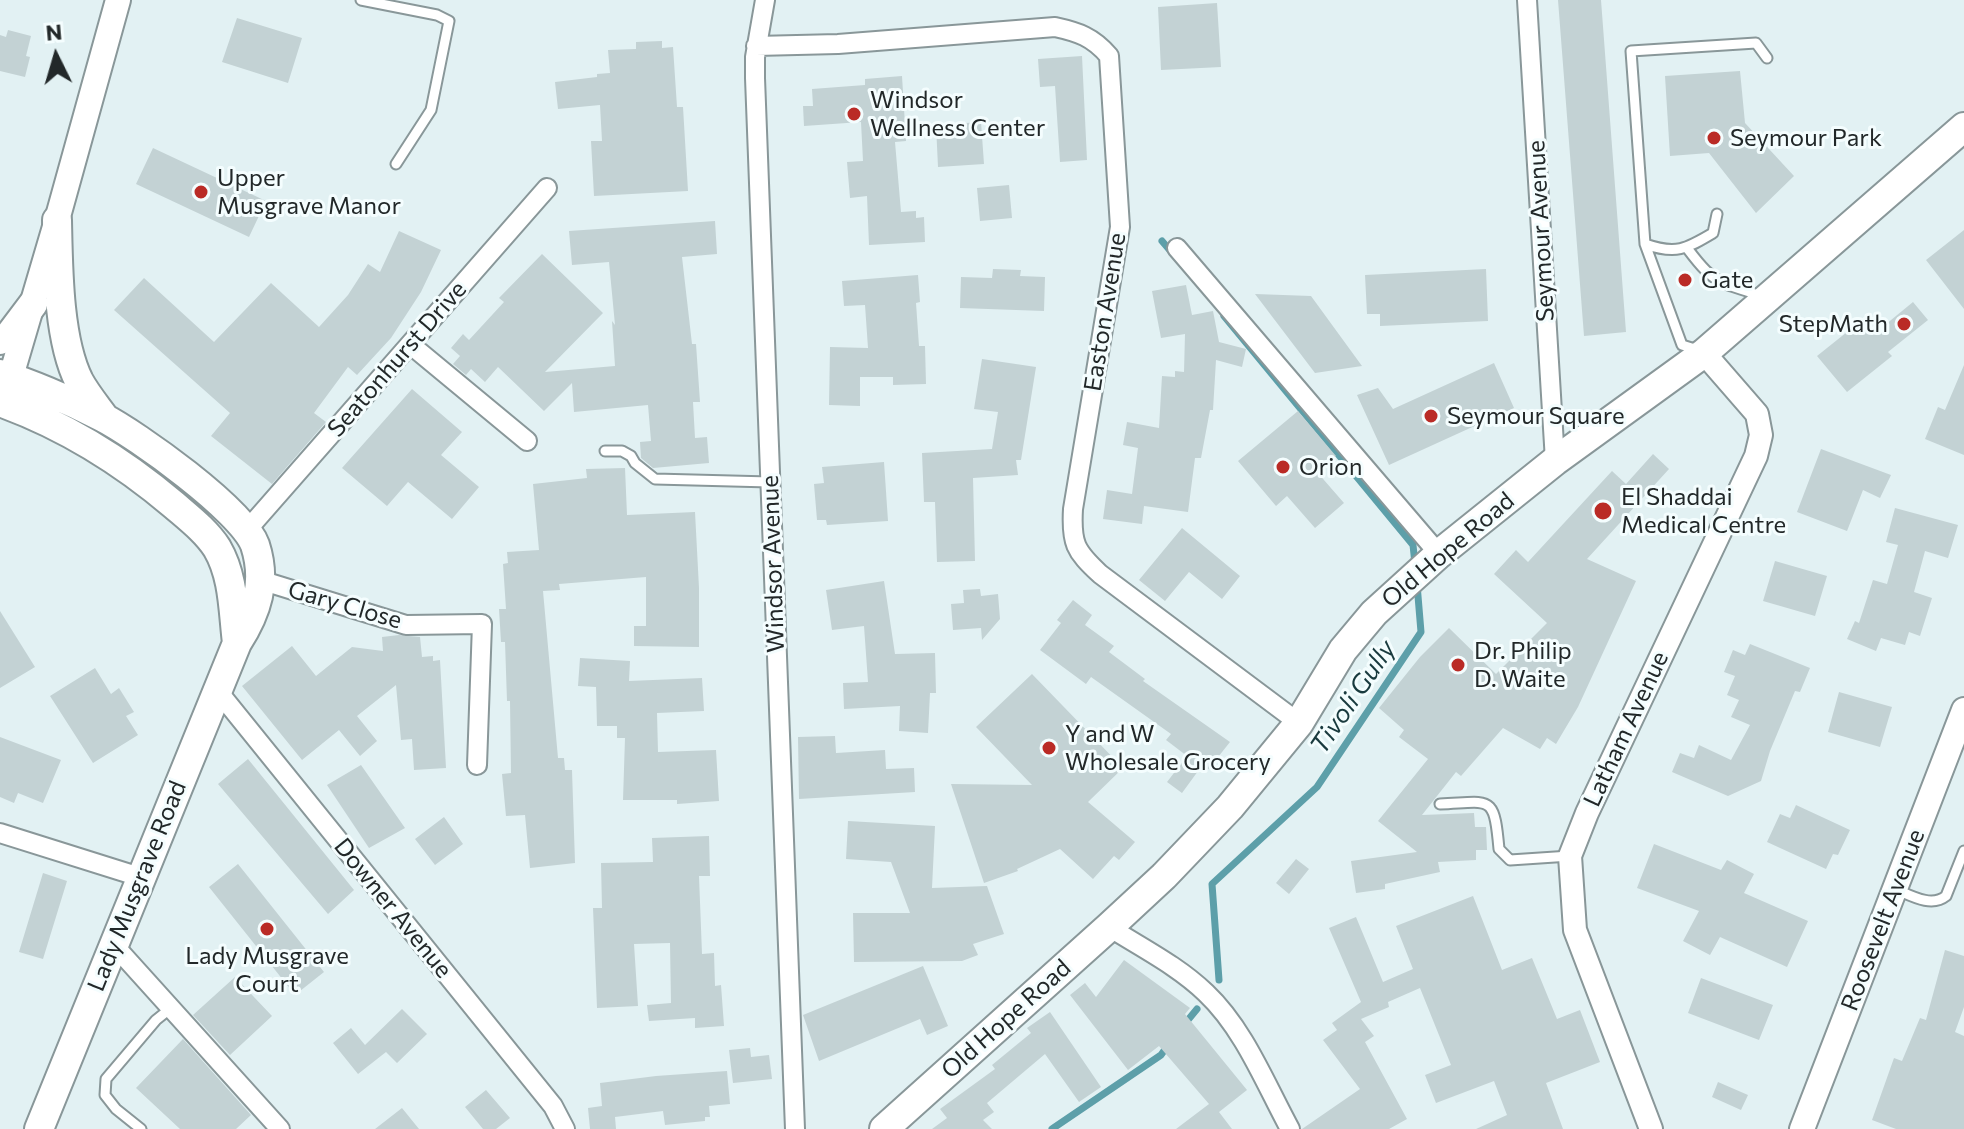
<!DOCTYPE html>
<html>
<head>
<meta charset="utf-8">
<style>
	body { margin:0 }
	#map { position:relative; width:1964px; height:1129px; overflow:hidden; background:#e2f1f3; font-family:Commissioner,sans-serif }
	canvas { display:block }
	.north { position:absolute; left:16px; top:16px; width:80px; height:80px; -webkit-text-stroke:6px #f4fdfe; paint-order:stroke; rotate:355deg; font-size:22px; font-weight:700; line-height:32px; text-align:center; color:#222829 }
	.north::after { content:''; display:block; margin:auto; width:28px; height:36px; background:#222829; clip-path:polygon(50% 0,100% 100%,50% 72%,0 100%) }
</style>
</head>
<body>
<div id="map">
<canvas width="1964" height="1129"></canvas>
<div class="north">N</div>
</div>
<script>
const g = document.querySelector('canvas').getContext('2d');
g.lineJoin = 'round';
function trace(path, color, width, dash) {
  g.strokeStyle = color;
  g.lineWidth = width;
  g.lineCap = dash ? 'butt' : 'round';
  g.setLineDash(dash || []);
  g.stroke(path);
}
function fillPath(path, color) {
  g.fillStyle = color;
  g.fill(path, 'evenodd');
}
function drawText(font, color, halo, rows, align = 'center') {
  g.font = font + ' Commissioner,sans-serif';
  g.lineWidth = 6;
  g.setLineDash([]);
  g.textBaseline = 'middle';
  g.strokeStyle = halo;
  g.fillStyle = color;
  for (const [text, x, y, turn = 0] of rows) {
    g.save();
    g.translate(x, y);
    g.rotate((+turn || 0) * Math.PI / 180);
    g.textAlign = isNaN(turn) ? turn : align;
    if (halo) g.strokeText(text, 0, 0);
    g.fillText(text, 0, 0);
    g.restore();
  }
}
trace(new Path2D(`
	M1162,241L1173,254
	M1224,316L1413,545L1415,564
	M1219,980L1212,884L1317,787L1421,632L1417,584
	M1183,1026L1197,1009
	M1052,1129L1161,1055L1168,1045`), '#5d9fa9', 7);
fillPath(new Path2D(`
	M1558,0H1601L1626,332L1584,336Z
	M1217,3L1221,67L1161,70L1158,7Z
	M237,18L302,38L288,83L222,62Z
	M8,30L31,36L26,56L30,57L25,77L0,71V35L6,37Z
	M662,41V48L673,47L677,107H683L688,191L594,196L591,141H602L600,105L558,109L555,82L597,77V74L610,73L608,50L636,49V42Z
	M1082,56L1087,160L1060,162L1055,86L1040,87L1038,59Z
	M1740,71L1745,123L1794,176L1756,213L1709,153L1670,156L1665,76Z
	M902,76L906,141L895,142L901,212L916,211V218L924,217L925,242L869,245L867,196L850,198L847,162L863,161L861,122L804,126L803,106H813L812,89L865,85V79Z
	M981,122L984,164L938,167L936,125Z
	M153,148L266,201L249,237L136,184Z
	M1009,185L1012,218L980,221L977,188Z
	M715,221L717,254L682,257L692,344H696L700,402H693L695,438L707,437L709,463L653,468L641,458L640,442L651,441L648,405L574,412L572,383L544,411L498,367L485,382L471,369L466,375L453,364L460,356L451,348L463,334L469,340L504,302L499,298L542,254L603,313L545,372L615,366L612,321L615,325L609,262L572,265L569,231Z
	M1964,230V309L1926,260Z
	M399,231L441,250L421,292L391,338L357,375L348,367L314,413L326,422L272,484L211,436L230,413L114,310L144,278L214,342L271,283L319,327L348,295L368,264L380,272Z
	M993,269L1021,270L1020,276L1045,277L1044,311L960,308L961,277L992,278Z
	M1486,269L1488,321L1380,326V314H1367L1365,275Z
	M918,275L920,302L916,303L919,346H925L926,384L893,385V377H860V406L829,405L830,347L868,348L865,305L844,306L842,281Z
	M1186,285L1192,315L1213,311L1219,342L1246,349L1242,367L1216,360L1213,410H1210L1201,458H1195L1188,512L1144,506L1142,524L1103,519L1107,490L1132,494L1138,448L1123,445L1127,422L1159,428L1162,376L1175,377V371L1184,372L1185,334L1161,338L1152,291Z
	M1255,294L1311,296L1362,366L1315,373Z
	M1913,302L1928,320L1888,352L1892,356L1847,392L1817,356L1862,320L1874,334Z
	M982,359L1036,367L1021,460H1016L1018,475L973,478L975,561L937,562L935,502H924L922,453L992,449L998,412L974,409Z
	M1494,363L1514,408L1389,465L1357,395L1378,388L1393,409Z
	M1964,365V455L1925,439L1938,407L1945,410Z
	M412,389L462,432L441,455L479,487L452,519L408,482L387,506L342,468Z
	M1298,411L1336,456L1317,472L1344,503L1315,528L1287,496L1276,506L1238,461Z
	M1821,449L1891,475L1880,498L1863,490L1847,531L1797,512Z
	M1653,454L1669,469L1587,559L1636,581L1578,707L1556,744L1547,738L1540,749L1503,728L1461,776L1456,772L1422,815L1474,813L1475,827H1486L1487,850H1476V860L1438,862L1440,872L1385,884V889L1356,893L1351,861L1417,852L1378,821L1428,759L1399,737L1404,730L1379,708L1420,657L1449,628L1496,674L1547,623L1494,574L1516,550L1528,562L1612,471L1626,484Z
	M884,462L888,521L827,525L826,520H817L814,484L824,483L822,467Z
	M625,468L627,515L695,512L699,588V647L634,646V626H646V577L559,584L560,590L543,591L558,758H564L565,770H572L575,863L530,868L525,815L506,816L502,774L511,773L510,701H507L505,642H501L499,609H506L503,564L508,563L507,552L539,550L533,484L587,478L586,469Z
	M1895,508L1958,525L1948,558L1925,551L1914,592L1932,598L1920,636L1909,632L1905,645L1881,638L1876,651L1847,639L1855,621L1859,623L1873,580L1887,584L1898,545L1886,542Z
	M1182,528L1240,576L1222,599L1189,572L1165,601L1139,580Z
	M1775,561L1827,576L1815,616L1763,601Z
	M884,581L895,654L935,653L936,693H930L928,733L899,731L900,706L844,709L843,683L868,682L864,626L832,630L826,590Z
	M980,589L981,596L998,594L1000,619L982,640L981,628L953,630L951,604L964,603L963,590Z
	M1073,600L1092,615L1085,625L1114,646L1109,652L1145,679L1143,681L1230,742L1207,771L1201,767L1182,793L1167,782L1187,756L1166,740L1171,734L1091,677L1086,684L1040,650L1061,623L1057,620Z
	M0,611L35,667L0,688Z
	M399,635L420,637L422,657L433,656V661L440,660L446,768L414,770L412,739L401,740L396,685L357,716L377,741L360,756L339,730L302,760L242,686L292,646L316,676L352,647L383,651L382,637Z
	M1750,644L1810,668L1800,692L1795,691L1770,751L1761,781L1728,796L1672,772L1680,753L1694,758L1699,745L1731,760L1750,725L1731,717L1739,700L1727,695L1735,676L1724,672L1733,650L1745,655Z
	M580,658L630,661L629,681L702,678L704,711L657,713L658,752L716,750L719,801L677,804V800H623L625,738H617V726H597L596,687L578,686Z
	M95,668L111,694L119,688L134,712L126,716L138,735L93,763L50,696Z
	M1032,674L1123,768L1088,802L1135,842L1119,860L1114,856L1093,879L1060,849L1017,869L1018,871L984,883L951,784L1032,785L976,727Z
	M1839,692L1892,707L1880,747L1828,732Z
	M835,736L836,753L885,750L886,769L914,768L915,792L799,799L798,737Z
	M0,737L61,760L43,803L18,793L14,803L0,797Z
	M248,759L354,890L328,914L218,784Z
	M361,765L405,828L369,848L327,785Z
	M1796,805L1850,830L1838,855L1833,854L1826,869L1767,842L1780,814L1790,818Z
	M444,817L463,844L435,865L415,839Z
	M848,821L935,826L932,888L987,886L1004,934L973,944L978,955L962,961L854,962L853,913H910L891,862L846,859Z
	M709,836L710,876H699L702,954L714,953L715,986L721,985L724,1026L695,1028V1018L649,1021L647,1005L671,1003L670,943L634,944L638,1006L597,1008L593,908H602L601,863L653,862L652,838Z
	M1654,844L1721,870L1727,860L1754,874L1744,893L1808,921L1787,967L1720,937L1710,955L1683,941L1699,911L1637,888Z
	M1296,859L1309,869L1289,894L1276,883Z
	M238,864L324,972L295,995L209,887Z
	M43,873L67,881L43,959L19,952Z
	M1473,896L1502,970L1532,958L1557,1019L1580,1010L1600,1062L1546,1083L1563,1129H1476L1507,1115L1494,1081L1436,1103L1425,1075L1451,1065L1420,988L1388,1002L1389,1007L1361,1019L1374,1036L1365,1042L1407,1119L1389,1129H1302L1360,1089L1323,1040L1337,1030L1332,1023L1361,1002L1329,928L1356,917L1383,982L1413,969L1396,926Z
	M1945,950L1964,956V1007L1955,1032L1964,1036V1129H1896L1872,1120L1894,1058L1902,1061L1920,1018L1926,1020Z
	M1124,960L1190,1008L1185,1014L1247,1090L1219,1112L1232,1129H1176L1209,1104L1159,1046L1128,1070L1070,995L1085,983L1096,997Z
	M923,966L948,1026L927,1035L920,1019L819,1061L803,1015Z
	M235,977L272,1016L230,1055L193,1015Z
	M1701,978L1773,1005L1759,1040L1688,1013Z
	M402,1009L427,1034L397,1063L386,1052L358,1074L333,1043L351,1028L365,1045Z
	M1050,1012L1101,1087L1079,1102L1045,1054L987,1103L994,1112L983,1120L992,1129H932L947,1118L940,1109L995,1069L992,1065L1031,1033L1027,1028Z
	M183,1039L251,1115L236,1129H180L136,1088Z
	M750,1048L751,1057L769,1055L772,1079L733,1083L729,1050Z
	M727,1071L730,1104L709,1106L710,1117H705V1121L665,1125L663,1111L615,1117L616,1129H590L588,1108L602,1106L600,1083L656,1076Z
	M1718,1082L1748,1095L1741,1110L1712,1097Z
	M486,1090L510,1118L496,1129H483L465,1107Z
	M402,1108L419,1129H375Z`), '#c3d2d4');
const service = new Path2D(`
	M361,0L437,15L449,21L431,110L396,164
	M1645,244C1676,255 1686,249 1713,233L1717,214
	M1687,248C1699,264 1711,280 1731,286C1742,290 1750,291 1761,297
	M1698,350L1682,345L1645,244L1631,51L1756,43L1767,58
	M605,451H622L631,456L635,463L655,479L770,482
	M1440,804C1491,802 1494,793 1499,849L1510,860L1570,856
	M1895,889C1910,895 1931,908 1946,896L1964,851
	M141,1129L116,1109L105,1095L106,1079L156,1020L171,1008`);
const minor = new Path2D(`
	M765,0L755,57V78L795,1129
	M1527,0L1555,461
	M756,46L838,44L1055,27C1078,32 1093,37 1109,56L1120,227L1073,509C1071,543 1075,551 1100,574L1299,723
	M1177,248L1439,554
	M411,345L527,441
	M247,530L547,188
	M260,580L406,625L482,624L477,765
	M217,690L553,1106L565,1129
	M0,833L140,877
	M1109,927C1142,948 1178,966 1206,993C1244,1029 1265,1083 1290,1129
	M113,944L280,1129`);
const tertiary = new Path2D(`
	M1651,1129L1575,930L1570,856L1587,813L1756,456L1761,435L1757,414L1704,353`);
const secondary = new Path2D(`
	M6,393L57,220L118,0
	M1802,1129L1964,710`);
const primary = new Path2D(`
	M57,220C58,267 58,339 79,381C86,394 96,406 104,417
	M0,340L8,337L33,304
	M0,374C35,385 69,400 102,417C137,435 242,510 255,545C267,582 257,612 237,643L39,1129
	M0,402C64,425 122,461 174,505C189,518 206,531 217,548C234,577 233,611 237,643
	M884,1129L1109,927L1164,876L1230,807L1299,723L1343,650L1374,613L1439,554L1555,461L1704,353L1964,127`);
trace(service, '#899799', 13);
trace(minor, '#899799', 22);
trace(tertiary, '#899799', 26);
trace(secondary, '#899799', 28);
trace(primary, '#899799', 32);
trace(service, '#fff', 9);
trace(minor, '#fff', 18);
trace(tertiary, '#fff', 22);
trace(secondary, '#fff', 24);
trace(primary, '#fff', 28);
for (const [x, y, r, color] of [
	[854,114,8,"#ba2b26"],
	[1714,138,8,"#ba2b26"],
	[201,192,8,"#ba2b26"],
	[1685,280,8,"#ba2b26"],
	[1904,324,8,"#ba2b26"],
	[1431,416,8,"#ba2b26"],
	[1283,467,8,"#ba2b26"],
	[1603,511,10,"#ba2b26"],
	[1458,665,8,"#ba2b26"],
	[1049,748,8,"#ba2b26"],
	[267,929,8,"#ba2b26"]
]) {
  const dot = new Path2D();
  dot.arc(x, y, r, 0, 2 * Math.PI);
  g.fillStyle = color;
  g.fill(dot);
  trace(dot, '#f4fdfe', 3);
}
drawText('24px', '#222829', '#f4fdfe', [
	["Windsor",870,100],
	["Wellness Center",870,128],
	["Seymour Park",1730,138],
	["Upper",217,178],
	["Musgrave Manor",217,206],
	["Gate",1701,280],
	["StepMath",1888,324,"right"],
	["Seymour Square",1447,416],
	["Orion",1299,467],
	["El Shaddai",1621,497],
	["Medical Centre",1621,525],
	["Dr. Philip",1474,651],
	["D. Waite",1474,679],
	["Y and W",1065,734],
	["Wholesale Grocery",1065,762],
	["Lady Musgrave",267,956,"center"],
	["Court",267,984,"center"]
], 'left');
drawText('24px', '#222829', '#f4fdfe', [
	["Seymour Avenue",1541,231,-93],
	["Easton Avenue",1105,312,-81],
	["Seatonhurst Drive",397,359,-49],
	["Old Hope Road",1448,550,-40],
	["Windsor Avenue",773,564,-92],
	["Gary Close",345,605,16],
	["Latham Avenue",1626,729,-65],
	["Lady Musgrave Road",137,886,-68],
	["Downer Avenue",393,908,51],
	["Roosevelt Avenue",1883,920,-69],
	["Old Hope Road",1006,1019,-42]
]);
drawText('italic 26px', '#193a3e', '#f4fdfe', [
	["Tivoli Gully",1353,697,-56]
]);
</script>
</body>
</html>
